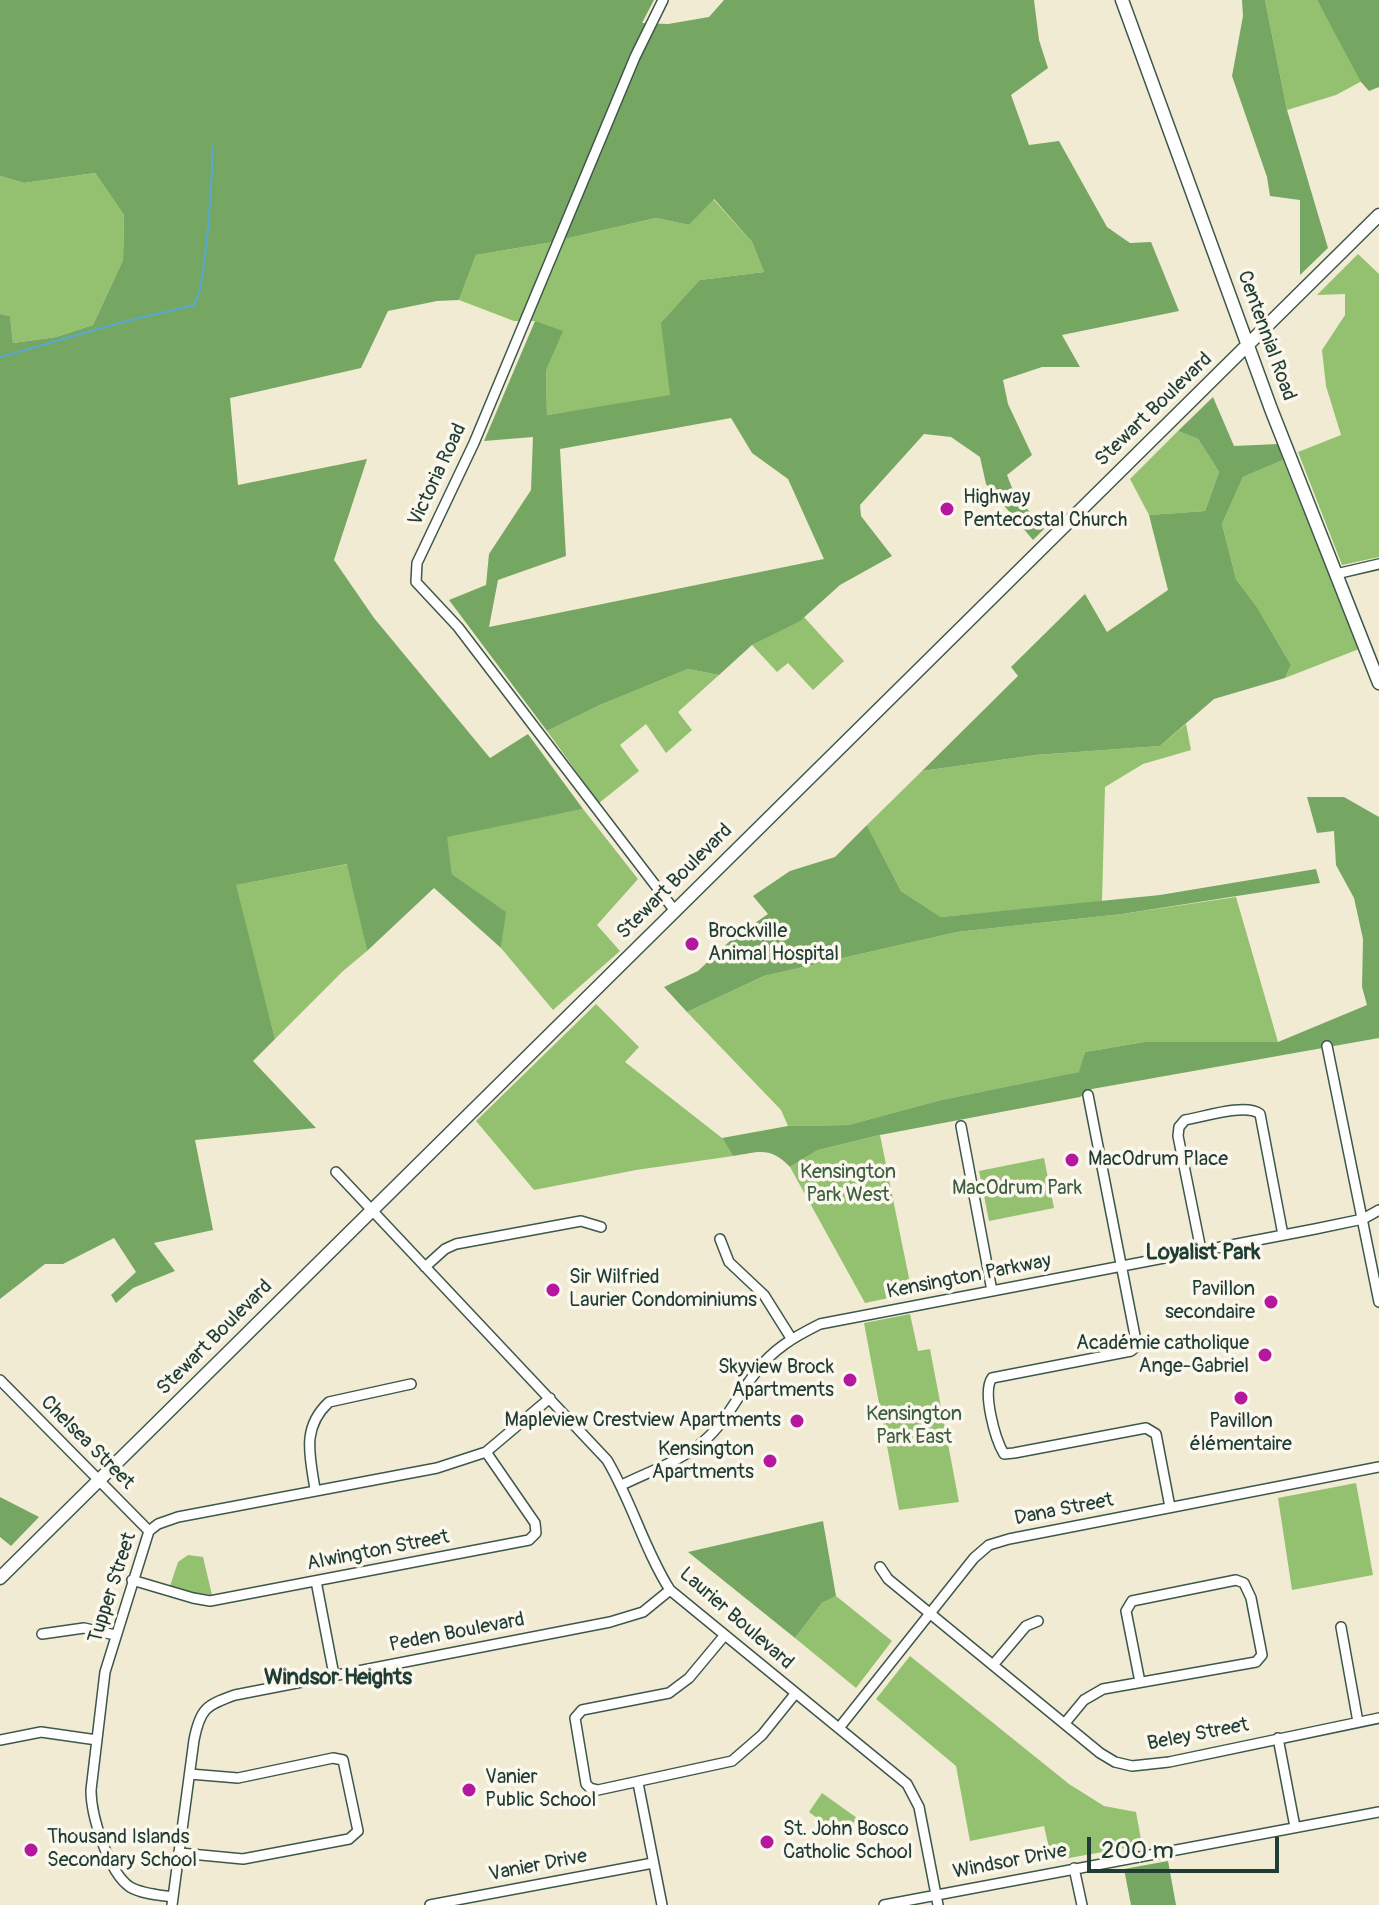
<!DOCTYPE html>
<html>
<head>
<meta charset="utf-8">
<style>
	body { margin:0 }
	#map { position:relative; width:1379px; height:1905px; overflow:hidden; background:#f1ebd3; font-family:Pangolin,sans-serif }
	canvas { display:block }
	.scale { position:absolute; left:1087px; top:1837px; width:192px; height:36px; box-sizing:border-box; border:4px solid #1f3d34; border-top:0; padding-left:10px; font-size:24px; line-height:28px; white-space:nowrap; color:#1f3d34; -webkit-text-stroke:6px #fbf7ec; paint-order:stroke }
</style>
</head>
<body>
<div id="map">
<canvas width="1379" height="1905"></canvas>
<div class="scale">200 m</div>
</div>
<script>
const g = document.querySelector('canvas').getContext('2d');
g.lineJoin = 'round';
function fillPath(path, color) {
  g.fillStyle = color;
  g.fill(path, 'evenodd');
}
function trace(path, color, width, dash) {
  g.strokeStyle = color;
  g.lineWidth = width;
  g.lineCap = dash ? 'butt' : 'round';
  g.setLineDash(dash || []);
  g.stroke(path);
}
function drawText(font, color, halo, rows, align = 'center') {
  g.font = font + ' Pangolin,sans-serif';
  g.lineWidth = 7;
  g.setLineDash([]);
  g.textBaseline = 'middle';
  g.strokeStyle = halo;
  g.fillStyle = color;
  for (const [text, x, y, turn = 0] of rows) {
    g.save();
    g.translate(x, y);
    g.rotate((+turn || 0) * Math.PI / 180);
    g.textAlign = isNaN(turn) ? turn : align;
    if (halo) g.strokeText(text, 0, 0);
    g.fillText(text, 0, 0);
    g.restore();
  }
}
fillPath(new Path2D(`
	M1265,0H1317L1362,81L1336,95L1287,110Z
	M95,173L124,215L123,260L93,325L56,337L13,343L10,316L0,314V176L24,183Z
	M713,199L752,242L764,272L700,280L671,396L547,415L546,370L535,321H514L459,300L476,255L547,243L656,218L689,225Z
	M1358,254L1379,274V557L1342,565L1298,452L1341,435L1326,386L1322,350L1345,315V294L1317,295Z
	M1178,431L1198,439L1219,472L1205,511L1149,515L1130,479Z
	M1283,460L1359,649L1285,678L1291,665L1257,607L1236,579L1222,524L1243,477Z
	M804,617L844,661L813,690L788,663L777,672L752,645Z
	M688,669L719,675L678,712L692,730L666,753L646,724L620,745L639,771L599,803L547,731L600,705Z
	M1186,724L1191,750L1143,764L1105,787L1102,902L941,917L901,891L867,825L922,771L1036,755L1160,746Z
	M583,809L638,879L597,925L620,951L553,1010L501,948L505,912L452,874L446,836Z
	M348,864L367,951L343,971L275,1039L235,885Z
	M1236,897L1278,1042H1144L1085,1052L1080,1072L941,1100L848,1125L788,1126L781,1110L687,1012L764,976L957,932L1122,914Z
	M596,1004L639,1047L625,1062L722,1138L733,1156L636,1170L534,1190L476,1121Z
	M880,1135L912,1293L865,1303L790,1167L818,1150Z
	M1044,1158L1054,1208L989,1221L979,1171Z
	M910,1314L918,1351L930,1349L959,1502L899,1510L864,1323Z
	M1356,1483L1373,1575L1292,1590L1278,1498Z
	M188,1555L203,1557L212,1595L196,1594L170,1586L178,1562Z
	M836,1596L892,1641L856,1688L795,1638L822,1603Z
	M910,1656L1069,1784L1104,1806L1136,1812L1142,1845L1052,1861L1044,1826L970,1841L956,1766L876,1699Z
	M822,1793L857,1818L843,1837L809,1812Z`), '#93c170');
fillPath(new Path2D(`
	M0,0H654L642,23L668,24L709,17L724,0H1034L1039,40L1048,68L1011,95L1029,145L1059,141L1107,227L1130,243L1151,242L1179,311L1062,335L1080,367H1042L1003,380L1008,404L1032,455L1007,475L1014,493L1044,529L1033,540L986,484L980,457L951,437L924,434L860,505L861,516L892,556L840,585L800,621L752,645L719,675L688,669L600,705L547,731L449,600L486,585L489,554L531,490L533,437L484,441L535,321L563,331L546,370L547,415L670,395L661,323L700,280L764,272L752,242L714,199L689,225L656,218L547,243L476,255L459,300L437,301L388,311L361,368L230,398L238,485L367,459L334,560L374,618L490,758L528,734L583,809L447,837L452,874L506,912L501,948L434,888L367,951L347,864L236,885L275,1039L253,1061L316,1128L195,1140L213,1230L154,1243L175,1271L133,1288L116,1303L111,1295L136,1272L114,1238L63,1264H45L0,1299V314L10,316L13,343L56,337L93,325L123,260L124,215L95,173L24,183L0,176ZM731,418L752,453L788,479L824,559L489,627L498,580L566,556L560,449Z
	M1242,0H1265L1287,110L1328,248L1300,275V200L1270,196L1267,177L1232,76L1243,16Z
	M1317,0H1379V87L1369,91L1361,82Z
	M1213,397L1234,446L1278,444L1283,460L1243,477L1222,524L1236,579L1257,607L1291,665L1285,678L1214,699L1160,746L1036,755L922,771L1018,676L1011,667L1085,594L1107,632L1168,590L1149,515L1205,511L1219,472L1198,439L1178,431Z
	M1307,797H1344L1379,817V1038L1092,1089L1080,1097L880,1135L818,1150L790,1167C770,1146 760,1152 733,1156L722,1138L788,1126L848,1125L941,1100L1079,1072L1085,1052L1144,1042H1278L1367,1005L1362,987L1363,939L1354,898L1336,865L1334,831L1317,833Z
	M867,825L901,891L941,917L1160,895L1316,869L1320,883L1122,914L957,932L764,976L687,1012L664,987L698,971L732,939L768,914L753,896L790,871L835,857Z
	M0,1497L39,1517L11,1546L0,1537Z
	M823,1521L836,1596L822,1603L795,1638L688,1552Z
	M1168,1861L1176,1905H1131L1124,1869Z`), '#76a762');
trace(new Path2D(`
	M0,357L123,322L194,305C206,289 213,171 212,146`), '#57a8d2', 2);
const minor = new Path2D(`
	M663,0L635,57L474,443L417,563L416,582L458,627L675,911
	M1336,574L1379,564
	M1327,1046L1379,1302
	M1088,1095L1137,1346L1131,1351L992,1378C982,1392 995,1439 1004,1454L1014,1453L1146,1428L1156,1434L1170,1507
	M961,1126L992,1291
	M336,1172L607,1460C632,1502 644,1549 670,1590L907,1784L919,1807L938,1905
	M720,1239L729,1262L764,1295L791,1338
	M1201,1250L1178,1136L1179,1127L1185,1120C1204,1117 1245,1103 1260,1114L1283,1235
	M425,1267L445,1249L456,1244L581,1221L601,1227
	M0,1380L149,1531
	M622,1485C648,1472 681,1461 704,1441C726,1422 738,1395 756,1372C773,1349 794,1337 820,1324L1315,1229L1363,1219L1379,1210
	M315,1489C310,1456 301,1428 329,1402L411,1384
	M880,1567L888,1579L1100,1753L1115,1762L1132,1766L1169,1762L1379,1718
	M132,1580L193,1598L210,1601L529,1540L536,1533L535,1523L486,1452
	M316,1581L334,1675
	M1341,1627L1358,1722
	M42,1634L84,1628L115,1635
	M724,1636L689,1678L669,1693L582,1710L575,1718L586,1784L590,1788L598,1790L732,1761L762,1735L795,1694
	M993,1665L1026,1626L1038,1621
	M1065,1723L1084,1700L1103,1689L1256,1662L1262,1655L1251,1598L1244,1583L1236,1580L1132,1601L1126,1611L1140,1682
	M839,1728L974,1558L989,1545L1009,1539L1379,1467
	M1278,1738L1295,1827
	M0,1740L41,1732L97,1740
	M638,1783L662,1905
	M180,1853L243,1859L349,1839L358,1831L343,1760L333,1758L238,1778L190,1774
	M1074,1868L1082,1905
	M173,1897C159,1895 142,1894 130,1887C108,1872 91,1815 91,1790L105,1672L149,1531L158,1524L178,1517L437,1468L486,1452L550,1398
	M172,1905L194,1740C200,1709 206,1705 235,1695L610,1622L643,1612L670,1590
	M430,1905L653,1863
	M884,1905L1379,1812`);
const major = new Path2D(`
	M1122,0L1271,409L1379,683
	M0,1578L1379,215`);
trace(minor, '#3e574c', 12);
trace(major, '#3e574c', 15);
trace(minor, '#fff', 9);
trace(major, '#fff', 12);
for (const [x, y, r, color] of [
	[947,509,8,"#b5179e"],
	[692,944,8,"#b5179e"],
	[1072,1160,8,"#b5179e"],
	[553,1290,8,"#b5179e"],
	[1271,1302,8,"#b5179e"],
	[1265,1355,8,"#b5179e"],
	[850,1380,8,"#b5179e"],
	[1241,1398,8,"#b5179e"],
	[797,1421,8,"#b5179e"],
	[770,1461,8,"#b5179e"],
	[469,1790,8,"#b5179e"],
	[767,1842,8,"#b5179e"],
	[31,1850,8,"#b5179e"]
]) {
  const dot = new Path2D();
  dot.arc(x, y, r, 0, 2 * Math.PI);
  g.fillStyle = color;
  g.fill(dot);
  trace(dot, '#fbf7ec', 3);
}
drawText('20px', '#1f3d34', '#fbf7ec', [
	["Centennial Road",1266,336,70],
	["Stewart Boulevard",1154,410,-44],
	["Victoria Road",438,475,-65],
	["Stewart Boulevard",675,882,-45],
	["Kensington Parkway",969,1277,-11],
	["Stewart Boulevard",215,1338,-45],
	["Chelsea Street",87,1443,45],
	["Dana Street",1064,1510,-11],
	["Alwington Street",378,1551,-11],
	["Tupper Street",113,1588,-72],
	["Laurier Boulevard",736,1619,41],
	["Peden Boulevard",457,1633,-11],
	["Beley Street",1198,1735,-11],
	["Windsor Drive",1010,1862,-11],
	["Vanier Drive",538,1866,-11]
]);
drawText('20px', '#1f3d34', '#fbf7ec', [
	["Highway",963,498],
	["Pentecostal Church",963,521],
	["Brockville",708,932],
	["Animal Hospital",708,955],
	["MacOdrum Place",1088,1160],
	["Sir Wilfried",569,1278],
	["Laurier Condominiums",569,1301],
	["Pavillon",1255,1290,"right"],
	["secondaire",1255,1313,"right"],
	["Académie catholique",1249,1344,"right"],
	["Ange-Gabriel",1249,1367,"right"],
	["Skyview Brock",834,1368,"right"],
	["Apartments",834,1391,"right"],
	["Mapleview Crestview Apartments",781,1421,"right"],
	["Pavillon",1241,1422,"center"],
	["élémentaire",1241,1445,"center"],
	["Kensington",754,1450,"right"],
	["Apartments",754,1473,"right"],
	["Vanier",485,1778],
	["Public School",485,1801],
	["St. John Bosco",783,1830],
	["Catholic School",783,1853],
	["Thousand Islands",47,1838],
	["Secondary School",47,1861]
], 'left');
drawText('20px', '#3c5e43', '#fbf7ec', [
	["Kensington",848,1173],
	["Park West",848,1196],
	["MacOdrum Park",1017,1189],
	["Kensington",914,1415],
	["Park East",914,1438]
]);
drawText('bold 22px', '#1f3d34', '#fbf7ec', [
	["Loyalist Park",1203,1253],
	["Windsor Heights",338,1678]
]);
</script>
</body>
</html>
